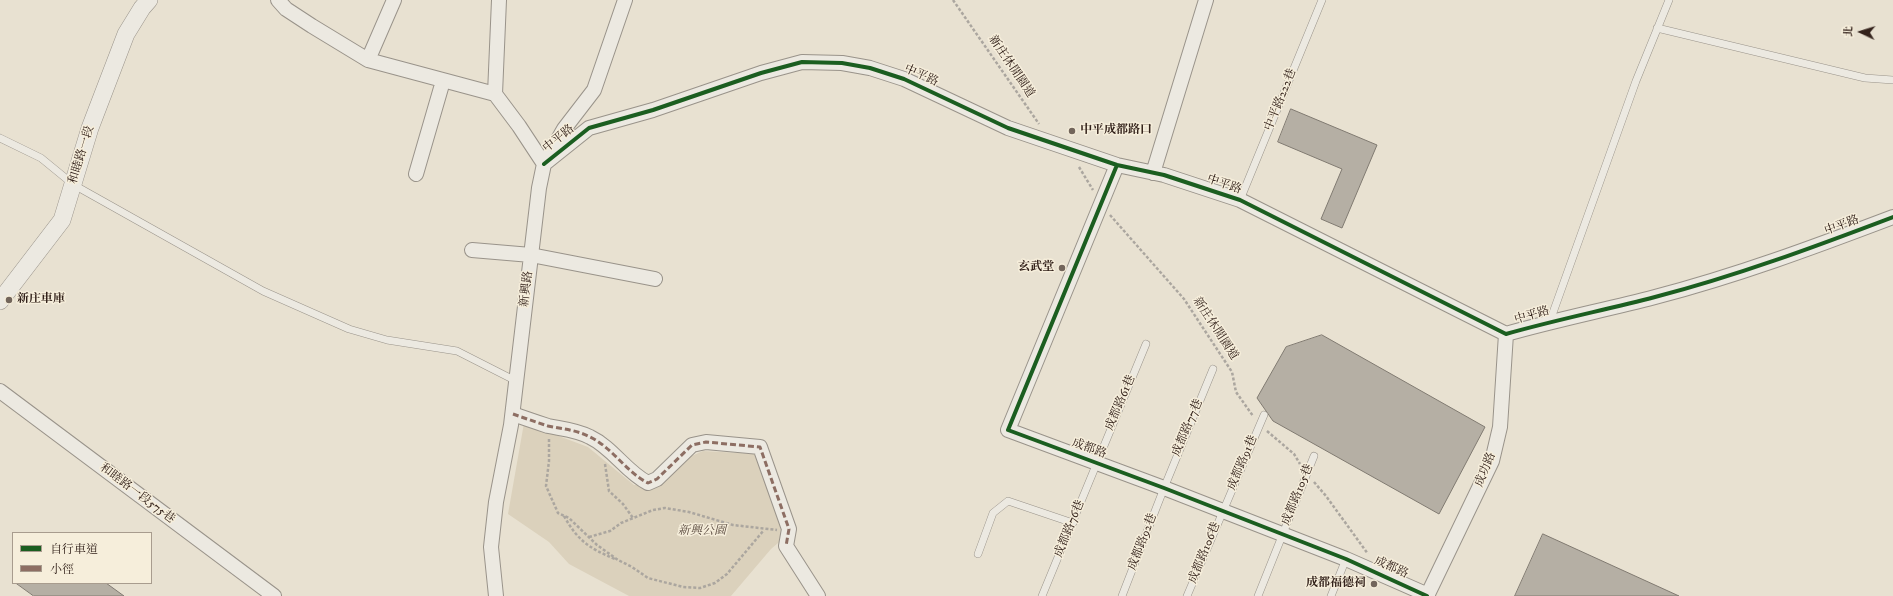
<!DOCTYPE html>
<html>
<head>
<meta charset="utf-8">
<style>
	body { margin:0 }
	#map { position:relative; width:1893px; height:596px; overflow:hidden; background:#e8e1d1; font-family:"IM FELL DW Pica","Noto Serif TC",serif }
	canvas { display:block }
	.legend { position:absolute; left:12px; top:532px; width:140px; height:52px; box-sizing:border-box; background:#f6eedb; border:1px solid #a89c8e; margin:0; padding:5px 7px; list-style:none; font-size:12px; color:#33221b }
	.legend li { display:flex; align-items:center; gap:8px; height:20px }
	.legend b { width:20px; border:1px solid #a89c8e }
	.north { position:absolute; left:1841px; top:12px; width:40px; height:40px; -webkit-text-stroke:3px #f6eedb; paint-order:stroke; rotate:274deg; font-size:11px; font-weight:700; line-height:16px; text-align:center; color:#33221b }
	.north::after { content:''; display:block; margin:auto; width:14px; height:18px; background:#33221b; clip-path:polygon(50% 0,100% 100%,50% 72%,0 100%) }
</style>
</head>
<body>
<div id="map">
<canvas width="1893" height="596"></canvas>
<ul class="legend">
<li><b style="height:5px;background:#1b5e20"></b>自行車道</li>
<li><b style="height:5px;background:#8d6e63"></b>小徑</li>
</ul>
<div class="north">北</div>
</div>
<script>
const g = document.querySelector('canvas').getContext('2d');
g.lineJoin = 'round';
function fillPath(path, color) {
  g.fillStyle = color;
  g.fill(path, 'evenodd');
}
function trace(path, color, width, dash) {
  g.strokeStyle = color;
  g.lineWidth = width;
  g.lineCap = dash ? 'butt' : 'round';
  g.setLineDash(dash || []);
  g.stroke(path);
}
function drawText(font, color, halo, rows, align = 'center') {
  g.font = font + ' "IM FELL DW Pica","Noto Serif TC",serif';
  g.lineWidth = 3;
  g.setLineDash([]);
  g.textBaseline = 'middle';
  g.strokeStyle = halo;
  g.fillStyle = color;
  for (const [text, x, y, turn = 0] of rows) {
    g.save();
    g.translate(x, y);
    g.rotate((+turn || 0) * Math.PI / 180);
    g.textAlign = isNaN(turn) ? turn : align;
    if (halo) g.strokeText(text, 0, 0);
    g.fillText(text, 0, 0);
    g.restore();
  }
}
fillPath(new Path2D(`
	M524,423L588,447L634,485L656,486L672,475L680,461L703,451L758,454L785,537L771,549L731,596H629L569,564L549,542L508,514Z`), '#dbd1bc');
const building = new Path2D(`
	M1291,109L1377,145L1342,228L1321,219L1342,169L1278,142Z
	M1322,335L1485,427L1439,514L1273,421L1257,398L1286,347Z
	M1543,534L1679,596H1515Z
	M16,583H106L124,596H34Z`);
fillPath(building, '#b5afa4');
trace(building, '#807a71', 1);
const service = new Path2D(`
	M1657,28L1865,78L1893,80
	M0,138L41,158L74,185L263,291L349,329L387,340L457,351L516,381
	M1240,200L1322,0
	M1550,321L1636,81L1669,0
	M978,554L993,513L1008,501L1073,523
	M1042,596L1146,344
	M1122,596L1164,488L1213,369
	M1187,596L1264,415
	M1258,596L1314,456
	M1331,596L1346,559`);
const minor = new Path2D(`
	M278,0L286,9L312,26L368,60L495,94L519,126L544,164
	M368,60L394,0
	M495,94L499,0
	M544,164L589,128L653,110L761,73L802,62L842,63L870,68L904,79L1008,128L1117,165L1164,175L1240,200L1506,334C1555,320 1605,310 1655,297C1736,276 1814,247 1893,217
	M1117,165L1008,430L1164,488L1346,559L1428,595
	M1153,173L1206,0
	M416,174L443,81
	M472,250L531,255L655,279
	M0,391L274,596
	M513,414C524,418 536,422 548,426C563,429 577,430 590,437C613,448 626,472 648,483L657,479L692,445L706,442L760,447L789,529L786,546L818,596
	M496,596L491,547L496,502L511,425L539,188L544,164L564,129L594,90L625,0
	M1427,596L1492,461L1500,427L1506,334`);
const tertiary = new Path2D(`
	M0,301L62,220L90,128L126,34L142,8L149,0`);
trace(service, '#99938a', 8);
trace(minor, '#99938a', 16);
trace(tertiary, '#99938a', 18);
trace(new Path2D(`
	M953,0L1039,124
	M1079,167L1093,190
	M1110,215L1184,299L1232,372L1236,392L1253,416
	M1267,431L1294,454L1300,464
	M549,439V461L546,486L558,513L569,518L597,545L618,560L632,567L648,578L683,587L700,588L715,583L727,574L764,530
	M605,464L609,491L623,504L633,518
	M1314,482L1326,496L1368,554
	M564,516C578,541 589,548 615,559
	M589,537L610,531L621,523L653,510L665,508L689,512L733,525L777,530`), '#aba69f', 2.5, [3, 2]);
trace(service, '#ece9e1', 7);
trace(minor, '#ece9e1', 14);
trace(tertiary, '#ece9e1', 17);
trace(new Path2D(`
	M513,414C524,418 536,422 548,426C563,429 577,430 590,437C613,448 626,472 648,483L657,479L692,445L706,442L760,447L789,529L786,546`), '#8d6e63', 3, [6, 3]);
trace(new Path2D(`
	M544,164L589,128L653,110L761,73L802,62L842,63L870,68L904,79L1008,128L1117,165L1164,175L1240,200L1506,334C1555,320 1605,310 1655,297C1736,276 1814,247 1893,217
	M1117,165L1008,430L1164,488L1346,559L1427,596`), '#1b5e20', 4);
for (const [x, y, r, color] of [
	[1072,131,4,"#72655b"],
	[1062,268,4,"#72655b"],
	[9,300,4,"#72655b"],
	[1374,584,4,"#72655b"]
]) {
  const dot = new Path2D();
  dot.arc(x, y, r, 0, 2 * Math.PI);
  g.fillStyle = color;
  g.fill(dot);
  trace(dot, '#f6eedb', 1.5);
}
drawText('12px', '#33221b', '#f6eedb', [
	["新庄休閒園道",1011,67,56],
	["中平路",921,76,24],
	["中平路222巷",1281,100,-68],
	["中平路",559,139,-39],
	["和睦路一段",82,155,-73],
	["中平路",1224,185,19],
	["中平路",1842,226,-20],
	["新興路",527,289,-83],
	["中平路",1532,316,-16],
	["新庄休閒園道",1215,329,57],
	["成都路61巷",1121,403,-67],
	["成都路77巷",1188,428,-67],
	["成都路",1089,449,20],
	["成都路91巷",1243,463,-67],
	["成功路",1486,470,-68],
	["和睦路一段575巷",137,494,37],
	["成都路105巷",1298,495,-68],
	["成都路76巷",1070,529,-68],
	["成都路92巷",1143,542,-69],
	["成都路106巷",1205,553,-68],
	["成都路",1391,568,24]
]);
drawText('bold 12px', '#33221b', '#f6eedb', [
	["中平成都路口",1080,131],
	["玄武堂",1054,268,"right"],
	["新庄車庫",17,300],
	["成都福德祠",1366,584,"right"]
], 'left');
drawText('italic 12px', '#5a4a3f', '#f6eedb', [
	["新興公園",702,532]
]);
</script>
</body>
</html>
